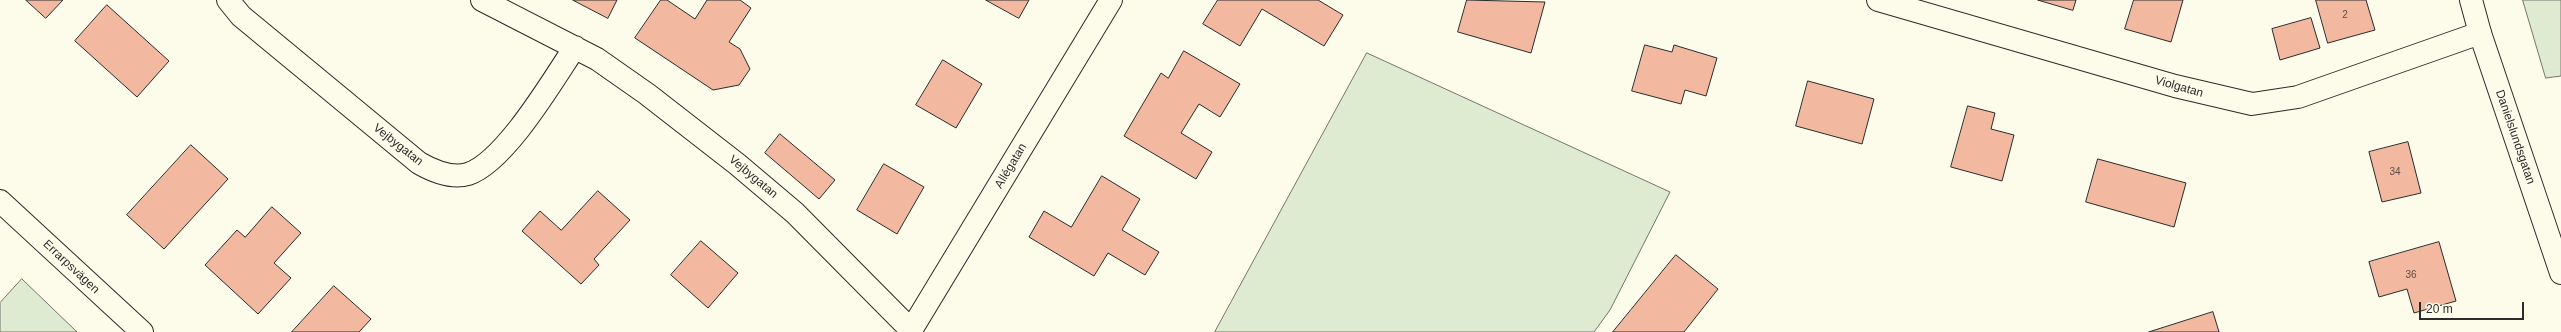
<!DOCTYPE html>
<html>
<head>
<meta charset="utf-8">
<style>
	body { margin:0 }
	#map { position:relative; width:2561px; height:332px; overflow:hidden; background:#fdfbea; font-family:Arial,sans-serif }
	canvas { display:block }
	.scale { position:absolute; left:2419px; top:302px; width:105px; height:18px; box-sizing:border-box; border:2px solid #2b2b2b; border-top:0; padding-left:5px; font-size:12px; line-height:14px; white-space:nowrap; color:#2b2b2b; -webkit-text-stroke:3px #fdfbea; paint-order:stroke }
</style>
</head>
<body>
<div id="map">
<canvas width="2561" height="332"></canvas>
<div class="scale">20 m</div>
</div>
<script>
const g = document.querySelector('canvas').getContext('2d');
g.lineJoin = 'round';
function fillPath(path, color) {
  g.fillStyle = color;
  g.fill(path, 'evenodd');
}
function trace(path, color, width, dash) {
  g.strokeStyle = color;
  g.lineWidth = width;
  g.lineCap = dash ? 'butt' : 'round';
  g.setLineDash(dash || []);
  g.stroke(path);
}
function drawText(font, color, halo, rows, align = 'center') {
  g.font = font + ' Arial,sans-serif';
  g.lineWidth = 3;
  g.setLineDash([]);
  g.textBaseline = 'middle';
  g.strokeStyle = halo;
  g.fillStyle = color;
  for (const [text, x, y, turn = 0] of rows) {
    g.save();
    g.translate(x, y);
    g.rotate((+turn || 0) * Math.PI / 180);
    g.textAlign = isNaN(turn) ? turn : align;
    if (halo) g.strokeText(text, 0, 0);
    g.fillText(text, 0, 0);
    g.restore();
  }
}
const green = new Path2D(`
	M2523,0H2561V76L2546,78Z
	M1367,53L1670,192L1610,310L1594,332H1215Z
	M22,279L77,332H0V303Z`);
fillPath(green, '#deebd1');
trace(green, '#74746e', 1);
const building = new Path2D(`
	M26,0H63L46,18Z
	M573,0H617L608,18Z
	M661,0H667L695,19L707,0H740L751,8L729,42L740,49L750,69L739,85L713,90L635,38Z
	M986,0H1029L1019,18Z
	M1218,0H1318L1343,15L1324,46L1262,9L1240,46L1203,24Z
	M1467,0L1545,2L1531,53L1458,32Z
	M2038,0H2076L2073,10Z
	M2134,0H2183L2171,42L2125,29Z
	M2316,0H2366L2375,30L2328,43Z
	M107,5L169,61L137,97L75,41Z
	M2311,18L2320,48L2280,60L2272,29Z
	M1645,45L1672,52L1674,45L1717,58L1706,96L1685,90L1681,104L1632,91Z
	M1184,51L1240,84L1220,117L1199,104L1181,133L1212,152L1196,179L1124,136L1161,73L1168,78Z
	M943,60L982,84L956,128L916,105Z
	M1808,81L1874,99L1862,144L1796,126Z
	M1968,106L1995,113L1991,129L2014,135L2002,181L1951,167Z
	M780,134L835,180L819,199L765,153Z
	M2408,142L2421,193L2382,202L2369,152Z
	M191,145L228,179L164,249L127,215Z
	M2098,159L2186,183L2174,227L2086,202Z
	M884,164L924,187L897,234L857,210Z
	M1102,176L1140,199L1122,230L1159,252L1145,275L1108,253L1094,276L1029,237L1044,211L1071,227Z
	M598,191L630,220L594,259L599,265L581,284L522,231L540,211L561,230Z
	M272,207L301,233L274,263L291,278L258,314L205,265L237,230L245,237Z
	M701,241L738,273L708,308L671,275Z
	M2439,242L2456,301L2414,313L2407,289L2379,297L2369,262Z
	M1676,255L1718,289L1684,332H1613Z
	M334,286L371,319L359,332H292Z
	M2213,312L2219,332H2149Z`);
fillPath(building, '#f2b8a0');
trace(building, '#2b2b2b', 1);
const street = new Path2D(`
	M228,0L241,16L419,163C433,171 451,179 468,174C505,162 553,80 575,47
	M482,0L597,59L647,94L737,164L795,213L911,330
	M1878,0L2175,86L2252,104L2298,97L2480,33
	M0,201L142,332
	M910,332L1111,0`);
const secondary = new Path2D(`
	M2471,0L2480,33L2561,273`);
trace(street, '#2b2b2b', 24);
trace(secondary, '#2b2b2b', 24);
trace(street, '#fdfbea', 22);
trace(secondary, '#fdfbea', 22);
drawText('10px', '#5d4e48', null, [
	["2",2345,15],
	["34",2395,172],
	["36",2411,275]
]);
drawText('12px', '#2b2b2b', '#fdfbea', [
	["Violgatan",2179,87,16],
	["Danielslundsgatan",2515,137,71],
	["Vejbygatan",398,145,38],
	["Allégatan",1011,166,-59],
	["Vejbygatan",753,177,40],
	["Errarpsvägen",71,267,43]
]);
</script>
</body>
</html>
